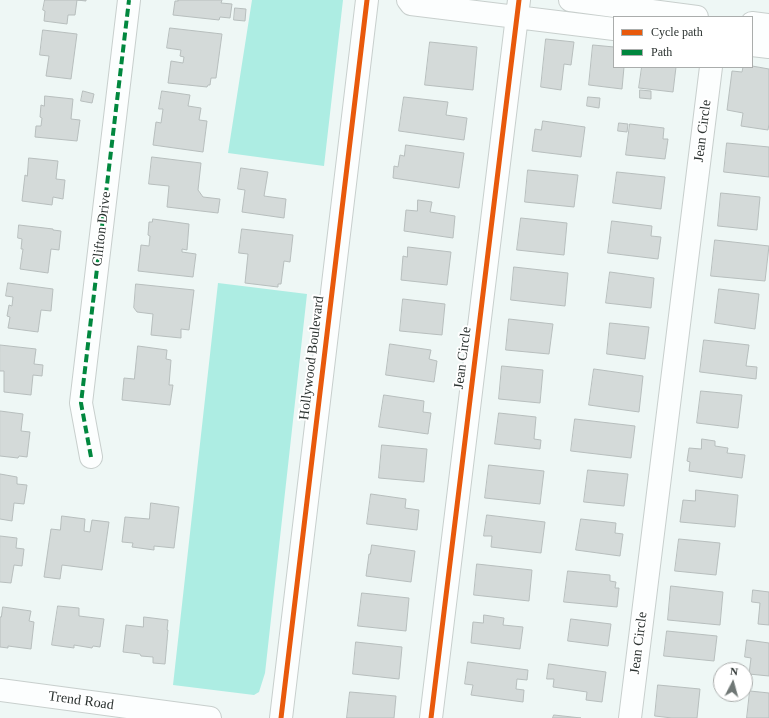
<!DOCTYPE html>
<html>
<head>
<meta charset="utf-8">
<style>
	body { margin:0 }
	#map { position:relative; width:769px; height:718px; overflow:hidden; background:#eef7f5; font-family:"Times New Roman",serif }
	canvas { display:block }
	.legend { position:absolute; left:613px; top:16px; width:140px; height:52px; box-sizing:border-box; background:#fff; border:1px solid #aaadac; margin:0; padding:5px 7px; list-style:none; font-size:12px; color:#2b3230 }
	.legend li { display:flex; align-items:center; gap:8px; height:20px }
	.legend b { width:20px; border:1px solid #aaadac }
	.north { position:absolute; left:713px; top:662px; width:40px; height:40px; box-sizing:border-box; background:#fff; border:1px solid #aaadac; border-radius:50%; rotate:6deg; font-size:11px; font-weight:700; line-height:16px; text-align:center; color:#2b3230 }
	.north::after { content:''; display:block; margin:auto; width:14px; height:18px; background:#6f7775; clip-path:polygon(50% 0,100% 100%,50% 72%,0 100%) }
</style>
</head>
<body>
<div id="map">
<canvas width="769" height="718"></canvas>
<ul class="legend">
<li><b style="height:5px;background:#e8590c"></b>Cycle path</li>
<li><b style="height:5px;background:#00873e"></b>Path</li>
</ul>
<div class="north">N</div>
</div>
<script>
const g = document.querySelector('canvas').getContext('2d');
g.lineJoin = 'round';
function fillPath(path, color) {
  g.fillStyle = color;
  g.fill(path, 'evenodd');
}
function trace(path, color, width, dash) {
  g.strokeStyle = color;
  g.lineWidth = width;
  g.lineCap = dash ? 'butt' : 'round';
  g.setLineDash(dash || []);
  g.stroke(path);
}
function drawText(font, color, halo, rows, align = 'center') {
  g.font = font + ' "Times New Roman",serif';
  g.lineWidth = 4;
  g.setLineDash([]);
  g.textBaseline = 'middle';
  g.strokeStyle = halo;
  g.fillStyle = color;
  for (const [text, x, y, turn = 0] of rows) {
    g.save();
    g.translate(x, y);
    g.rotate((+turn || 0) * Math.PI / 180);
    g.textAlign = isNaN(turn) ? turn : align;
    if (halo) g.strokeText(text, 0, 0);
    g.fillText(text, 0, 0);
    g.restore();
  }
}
fillPath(new Path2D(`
	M252,0H343L324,166L228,153Z
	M218,283L307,294L265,673L259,692L254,695L173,685Z`), '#adede3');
const building = new Path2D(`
	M45,0H86V1L77,0L75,15H68L67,24L44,21L45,11L43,10Z
	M178,0H222L221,3L232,4L230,18L220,17L219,20L173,15L175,1H178Z
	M235,8L246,9L245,21L234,20Z
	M170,28L222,34L216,78H211L210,85H208L207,87L168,83L171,61L183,63L184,57L180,56L181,50L167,48Z
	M43,30L77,34L71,79L46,76L49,56L40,55Z
	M546,39L574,42L571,65L564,64L561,90L541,87Z
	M430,42L477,47L473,90L425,85Z
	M593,45L614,47V67H624L622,89L589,85Z
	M752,66L769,69V124L768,130L741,126L743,113L727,110L732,71L742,72L743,67H752Z
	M642,67H676L673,92L639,88Z
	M640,90L651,91V99L640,98Z
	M83,91L94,94L92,103L81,101Z
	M162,91L190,95L188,106L201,108L199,120L207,121L203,152L153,145L156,122L161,123L163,109H159Z
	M45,96L73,99L71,119L80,120L77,141L35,137L36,126H41L42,118L40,117L41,105L44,106Z
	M404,97L448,102L446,115L467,118L464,140L399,131Z
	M588,97L600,98L599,108L587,106Z
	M543,121L585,127L581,157L532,151L535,129L541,130Z
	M619,123L628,124L627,132L618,131Z
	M630,124L664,128L663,139H668L665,159L626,155Z
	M727,143L769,147V177L724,172Z
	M406,145L464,153L459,188L393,178L394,166L398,167L400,155L404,156Z
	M152,157L201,163L198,190L203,197L220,199L218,213L167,207L169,186L149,184Z
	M29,158L58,161L56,179L65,180L63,199L53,197L52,205L22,201L25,175L27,176Z
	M241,168L268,172L264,196L286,199L284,218L242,212L245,190L238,189Z
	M528,170L578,175L574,207L525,202Z
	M617,172L665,177L661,209L613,203Z
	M721,193L760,197L757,230L718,226Z
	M418,200L432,202L430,212L455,216L453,238L404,231L406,210L417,211Z
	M521,218L567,223L564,255L517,250Z
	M153,219L189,224L187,250L182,249V252L196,254L193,277L138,271L141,245L149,246L150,236L148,235L149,222H152Z
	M612,221L652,226L651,236L661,237L658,259L608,253Z
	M19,225L53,229V230L61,231L59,250L51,249L48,273L20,269L23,249H21L22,239L18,238Z
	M242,229L293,235L290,262L284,261L281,284H278V287L245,283L248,254L239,253Z
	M715,240L769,246L765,281L711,276Z
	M408,247L451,252L447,285L401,280L403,256L407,257Z
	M514,267L568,273L565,306L511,300Z
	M610,272L654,278L651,308L606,303Z
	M8,283L53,289L51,311L41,310L38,332L8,328L10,317L7,316L9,305L12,306L13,297L6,296Z
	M136,284L194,290L189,330L181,329V338L151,335L153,314L137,312L134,308Z
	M719,289L759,294L755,329L715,323Z
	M403,299L445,304L442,335L400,331Z
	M509,319L553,324L549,354L506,350Z
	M610,323L649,327L645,359L607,354Z
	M704,340L749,345L746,366L757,367L756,379L700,372Z
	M390,344L431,350L429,359L437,361L434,382L386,375Z
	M0,345L36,349L34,364L43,365L42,376L33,375L31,395L4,392V371H0Z
	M138,346L167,350L166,359L171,360L169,385H173L170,405L122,400L124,378L134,379Z
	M502,366L543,370L540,403L499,399Z
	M594,369L643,376L639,412L589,405Z
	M701,391L742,395L738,428L697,423Z
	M384,395L424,401L423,412L431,413L428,434L379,427Z
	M0,411L23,414L21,431L30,432L27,457L19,456L18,458L0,456Z
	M499,413L536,417L534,439L541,440L540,449L495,444Z
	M575,419L635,426L631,458L571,451Z
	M702,439L715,441V446L728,448L727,453L745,455L742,478L689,471L690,462L687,461L689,448L701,449Z
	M382,445L427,449L424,482L379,478Z
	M489,465L544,471L540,504L485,498Z
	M588,470L628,474L624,506L584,502Z
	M0,474L17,477V484L27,485L24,504L14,503L12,521L0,519Z
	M696,490L738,495L735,527L680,522L683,500L695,501Z
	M371,494L406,499L405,508L419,510L417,530L367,524Z
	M151,503L179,507L174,548L154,546V550L132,547L133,543L122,542L125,517L149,519Z
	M487,515L545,522L541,553L491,547L492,536H484Z
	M62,516L85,519L84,531L90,532L92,520L109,522L102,570L62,565L60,579L44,577L51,529L60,530Z
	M581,519L616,523L615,533L623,534L620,556L576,550Z
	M0,536L17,538L16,548L24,549L22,566L14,565L11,583L0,582Z
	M679,539L720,543L716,575L675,571Z
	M372,545L415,551L411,582L366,576L369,554H370Z
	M477,564L532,570L529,601L474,595Z
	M568,571L610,575V581L616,582L615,588H619L617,607L564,602Z
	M671,586L723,592L720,625L668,620Z
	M753,590L769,592V625L758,624L760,603L752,602Z
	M362,593L409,598L406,631L358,626Z
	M58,606L79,608V616L104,619L100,647L93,646L92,648L74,645V648L52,645Z
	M3,607L31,611L29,621L34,622L31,649L8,646V648L0,647V617H1Z
	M484,615L504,618L503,625L523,627L520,649L471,643L473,622L483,623Z
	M144,617L168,620L167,630H168L165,664L153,663V657L141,656L140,654L123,652L126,625L143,627Z
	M571,619L611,624L608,646L568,641Z
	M667,631L717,636L714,661L664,656Z
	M747,640L769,643V676L749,674L751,658L745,657Z
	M356,642L402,647L399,679L353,674Z
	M468,662L528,670L527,680L517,679L516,689L524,690L523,702L471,695L473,685L465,684Z
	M549,664L606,672L602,702L586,700L587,692L553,687L554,679H547Z
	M658,685L700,689L697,718H672L655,716Z
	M750,691L769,693V718H747Z
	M350,692L396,696L394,718H347Z
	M554,715L581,718H553Z`);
fillPath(building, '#d4dad9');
trace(building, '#b7bebd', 1);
const minor = new Path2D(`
	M408,0L411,4L614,29
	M570,0L697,17
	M752,23L769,25
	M752,45L769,47
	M91,457L81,403L129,0
	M0,690L210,718
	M281,718L367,0
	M431,718L519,0
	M630,718L711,67`);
trace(minor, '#c8cfcd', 24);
trace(minor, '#fcfefe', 22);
trace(new Path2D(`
	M91,457L81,403L129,0`), '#00873e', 4, [8, 4]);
trace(new Path2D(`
	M281,718L367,0
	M431,718L519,0`), '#e8590c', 5);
drawText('14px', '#2b3230', '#fff', [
	["Jean Circle",703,131,-83],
	["Clifton Drive",102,229,-83],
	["Hollywood Boulevard",312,358,-83],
	["Jean Circle",463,358,-83],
	["Jean Circle",639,643,-83],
	["Trend Road",81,701,8]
]);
</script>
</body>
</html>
